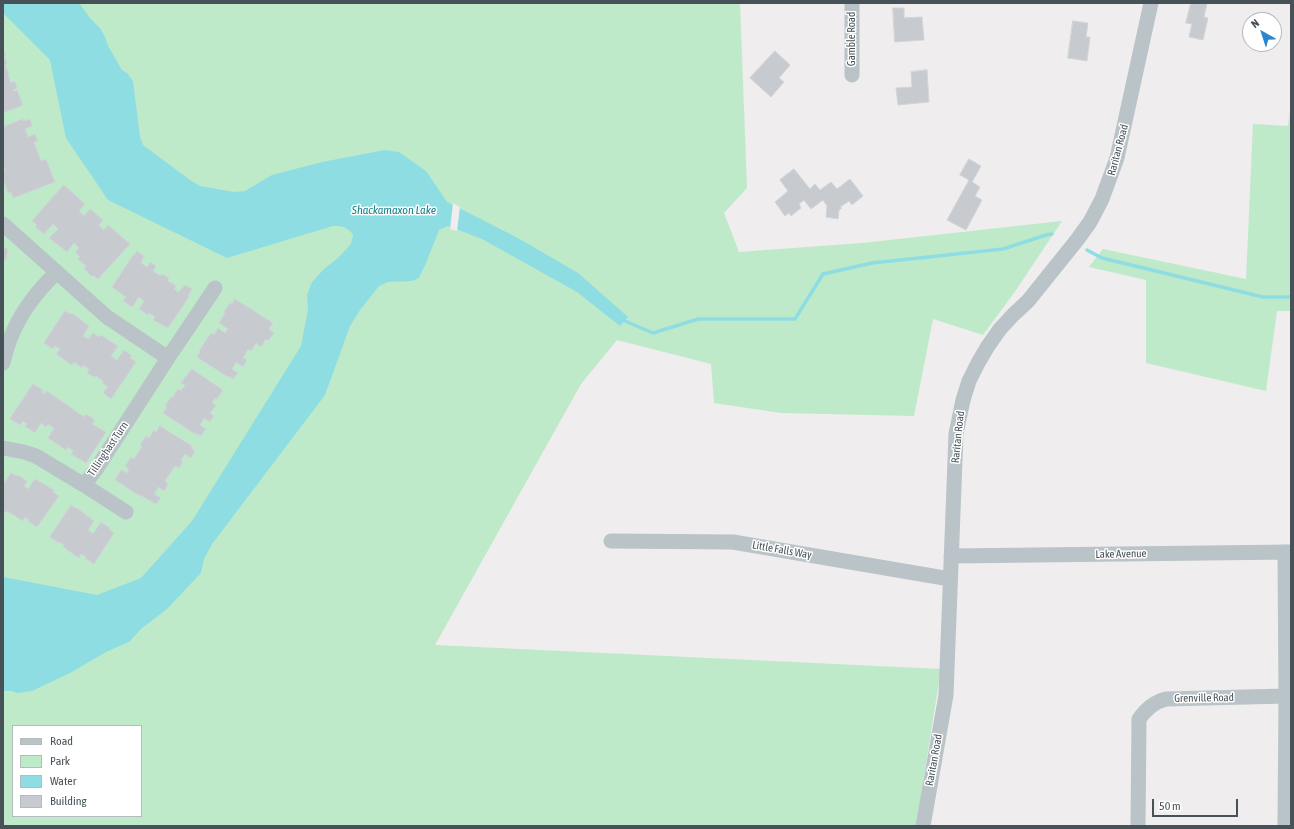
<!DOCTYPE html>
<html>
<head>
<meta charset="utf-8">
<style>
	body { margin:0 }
	#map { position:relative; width:1294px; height:829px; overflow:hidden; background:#efeded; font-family:"Asap Condensed",sans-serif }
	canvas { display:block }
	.frame { position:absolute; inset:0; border:4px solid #475258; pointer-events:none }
	.legend { position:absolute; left:12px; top:725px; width:130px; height:92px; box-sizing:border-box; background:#fff; border:1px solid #b5babc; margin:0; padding:5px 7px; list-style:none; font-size:12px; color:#475258 }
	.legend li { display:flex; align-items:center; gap:8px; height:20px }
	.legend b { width:20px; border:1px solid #b5babc }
	.north { position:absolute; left:1242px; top:12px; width:40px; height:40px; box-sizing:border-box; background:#fff; border:1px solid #b5babc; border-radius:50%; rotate:321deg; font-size:11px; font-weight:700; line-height:16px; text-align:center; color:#475258 }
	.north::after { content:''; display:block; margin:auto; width:14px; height:18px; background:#2887ce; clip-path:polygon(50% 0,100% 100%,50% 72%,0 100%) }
	.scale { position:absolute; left:1152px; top:799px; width:86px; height:18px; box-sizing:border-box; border:2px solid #475258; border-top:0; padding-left:5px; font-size:12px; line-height:14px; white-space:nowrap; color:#475258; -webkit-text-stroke:3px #fff; paint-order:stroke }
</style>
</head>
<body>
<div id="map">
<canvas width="1294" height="829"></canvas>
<div class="frame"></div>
<ul class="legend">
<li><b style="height:5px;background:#b9c3c8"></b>Road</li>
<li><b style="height:11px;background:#beeac9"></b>Park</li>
<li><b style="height:11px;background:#8edde3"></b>Water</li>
<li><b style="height:11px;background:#c7cbcf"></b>Building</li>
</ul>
<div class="north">N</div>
<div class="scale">50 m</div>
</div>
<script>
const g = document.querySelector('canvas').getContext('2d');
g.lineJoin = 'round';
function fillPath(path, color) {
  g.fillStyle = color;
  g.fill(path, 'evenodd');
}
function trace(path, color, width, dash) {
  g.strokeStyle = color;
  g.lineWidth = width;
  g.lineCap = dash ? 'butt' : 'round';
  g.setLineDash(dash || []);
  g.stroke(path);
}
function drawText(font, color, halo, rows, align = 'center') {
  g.font = font + ' "Asap Condensed",sans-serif';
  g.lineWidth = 3;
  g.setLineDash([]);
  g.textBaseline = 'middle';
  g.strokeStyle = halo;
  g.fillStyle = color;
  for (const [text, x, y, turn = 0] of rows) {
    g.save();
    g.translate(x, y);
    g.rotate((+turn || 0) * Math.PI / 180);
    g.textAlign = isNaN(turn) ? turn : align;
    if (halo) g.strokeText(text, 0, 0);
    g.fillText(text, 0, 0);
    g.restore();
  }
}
fillPath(new Path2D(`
	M3,3H740L747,188L724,213L739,252L862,243L1062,221L1016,290L983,335L933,319L914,416L781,413L714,403L711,364L617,340L581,384L435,645L941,669L916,826H3ZM13,726H141V816H13Z
	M1291,104V311H1277L1266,391L1146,363V280L1089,267L1103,249L1246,279L1253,124L1288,126Z`), '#beeac9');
fillPath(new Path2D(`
	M3,3H79L90,18L100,28L105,37L108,46L122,70L127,73L133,81L140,137L143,145L190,180L200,186L234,192L245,191L272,175L322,162L385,150L399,152L426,171L447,202L518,238L578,273L628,317L620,326L577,292L482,239L448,226L439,230L426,263L419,278L412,281L388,282L379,286L360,310L350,326L325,395L212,544L204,559L201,573L167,609L142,628L129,642L106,652L70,673L32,691L17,693L11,691H3V577L97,595L141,578L192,521L301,346L308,310L307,295L312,282L324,269L338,258L351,244L353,235C348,227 342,226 333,226L227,258L108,200L66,138L50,60L3,13Z`), '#8edde3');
fillPath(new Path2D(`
	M453,203L460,207L457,231L450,229Z`), '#efeded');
trace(new Path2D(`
	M1087,250L1102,258L1263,297H1291
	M625,321L653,333L698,319H795L823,274L872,263L1003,249L1046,235L1052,234`), '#8edde3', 3.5);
const building = new Path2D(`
	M1191,3H1207L1204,17L1208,18L1203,40L1189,37L1192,24L1186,23Z
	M893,8H904V18L922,17L924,40L895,42Z
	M1073,21L1088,23L1086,37H1090L1087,61L1068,58Z
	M3,49L6,55L4,56L7,64L5,65L9,74H8L11,83L15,81L17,88L13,90L14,91L17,90L23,105L3,113Z
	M775,51L790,65L779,78L784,82L771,97L750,78Z
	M927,70L929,102L898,105L896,88L912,87L911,72Z
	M23,119V121L30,119L32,126L25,129L28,137L35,134L38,141L34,142L41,161L46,159L55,182L13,198L11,192L8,193L3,179V172L5,171L3,165V127Z
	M969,159L981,166L972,182L980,187L975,196L982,200L966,230L947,220L969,180L960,175Z
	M794,169L810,189L815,184L820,190L831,182L837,189L850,179L863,196L852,205L849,201L840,207L842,208L839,210L838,219L826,217L827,206L823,200L811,209L804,200L799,204L801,208L791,216L789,213L785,216L775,202L788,191L780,180Z
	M64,185L85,204L79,211L84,216L90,209L103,220L99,225L104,230L108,225L130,244L98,279L93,275L92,277L84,269L86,266L78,259L80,257L75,252L79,248L74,243L67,252L49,238L58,229L53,224L44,234L35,227L37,225L32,221Z
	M3,248L8,249L6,260L3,259Z
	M137,251L144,256L141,263L147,267L150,262L156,266L153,271L161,276L162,274L169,278L168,281L176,286L174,289L178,292L185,285L192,289L188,296L189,297L168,328L153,320L155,317L149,313L148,315L139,309L144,301L139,297L132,307L123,301L126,297L112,287L133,255H134Z
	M235,299L273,323L269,329L274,333L268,341L266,339L261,347L256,343L251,351L248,349L243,358L247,360L243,367L236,362L232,369L238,373L233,379L229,376L228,377L197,357L200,351H199L211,333L214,335L218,328L225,333L228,329L219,323L225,313L224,312L230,303L232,304Z
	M65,311L71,314L72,313L89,326L83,336L88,339L93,333L99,337L101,335L118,346L111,356L117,360L124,350L132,356L130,358L136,362L111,399L103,393L108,387L102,383L103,381L96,376L94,377L87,373L89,369L83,365L82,368L74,362L72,365L56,354L60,349L55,346L53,349L44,343Z
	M192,369L223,390L217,399L215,398L212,403L216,405L210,413L214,416L210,422L204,418L200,425L206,429L201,436L196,433L195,434L163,413L167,407L165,406L171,397L172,398L178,389L181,391L185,385L181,383Z
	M33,384L43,390L42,392L45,394L47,391L84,417L86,414L95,420L92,424L106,432L86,463L71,454L73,451L68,447L66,450L48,438L54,428L48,424L46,427L41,423L35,433L25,426L27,424L23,421L20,425L10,419Z
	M160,426L192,446L191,448L195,451L191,458L185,454L181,460L183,462L179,468L175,466L165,481L168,484L164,491L159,487L154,494L161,498L156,504L140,495V496L115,480L121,470L127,473L129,469L125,466L131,457L134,459L142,447L140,445L146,436L149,438L154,430L156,432Z
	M11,473L17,476L18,475L27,481L24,486L28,489L35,479L54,490L53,492L59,496L37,527L28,521L29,520L25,517L23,521L7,511L6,513L3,511V485Z
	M71,505L77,509V508L94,521L88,530L93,534L101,522L110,528L109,529L114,533L94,564L85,558L86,557L81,554L79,558L63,547L64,545L60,542L59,543L50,537Z`);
fillPath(building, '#c7cbcf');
trace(building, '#d1d4d8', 1);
trace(new Path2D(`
	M852,3V75
	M3,224L107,317L168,358
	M3,363C5,355 7,347 10,339C20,313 37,291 57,272
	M3,448L24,452L36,456L84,485L97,468L168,358L215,288
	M84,485L126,512
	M611,541L733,542L950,579
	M951,556L1291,552
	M923,826L946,695L956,434L963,400L969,381L978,363L988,346L1000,329L1013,315L1028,301L1077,240L1090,222L1102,199L1117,158L1151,3
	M1138,826L1139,719C1146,709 1154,702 1166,699L1286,696
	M1285,826L1286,696L1285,552`), '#b9c3c8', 15);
drawText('11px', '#475258', '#fff', [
	["Gamble Road",852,39,-90],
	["Raritan Road",1118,150,-75],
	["Raritan Road",958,437,-84],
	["Tillinghast Turn",108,449,-56],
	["Little Falls Way",782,550,10],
	["Lake Avenue",1121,554,-1],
	["Grenville Road",1204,698,-1],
	["Raritan Road",934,760,-80]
]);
drawText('italic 12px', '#17838c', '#fff', [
	["Shackamaxon Lake",394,210]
]);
</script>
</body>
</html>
